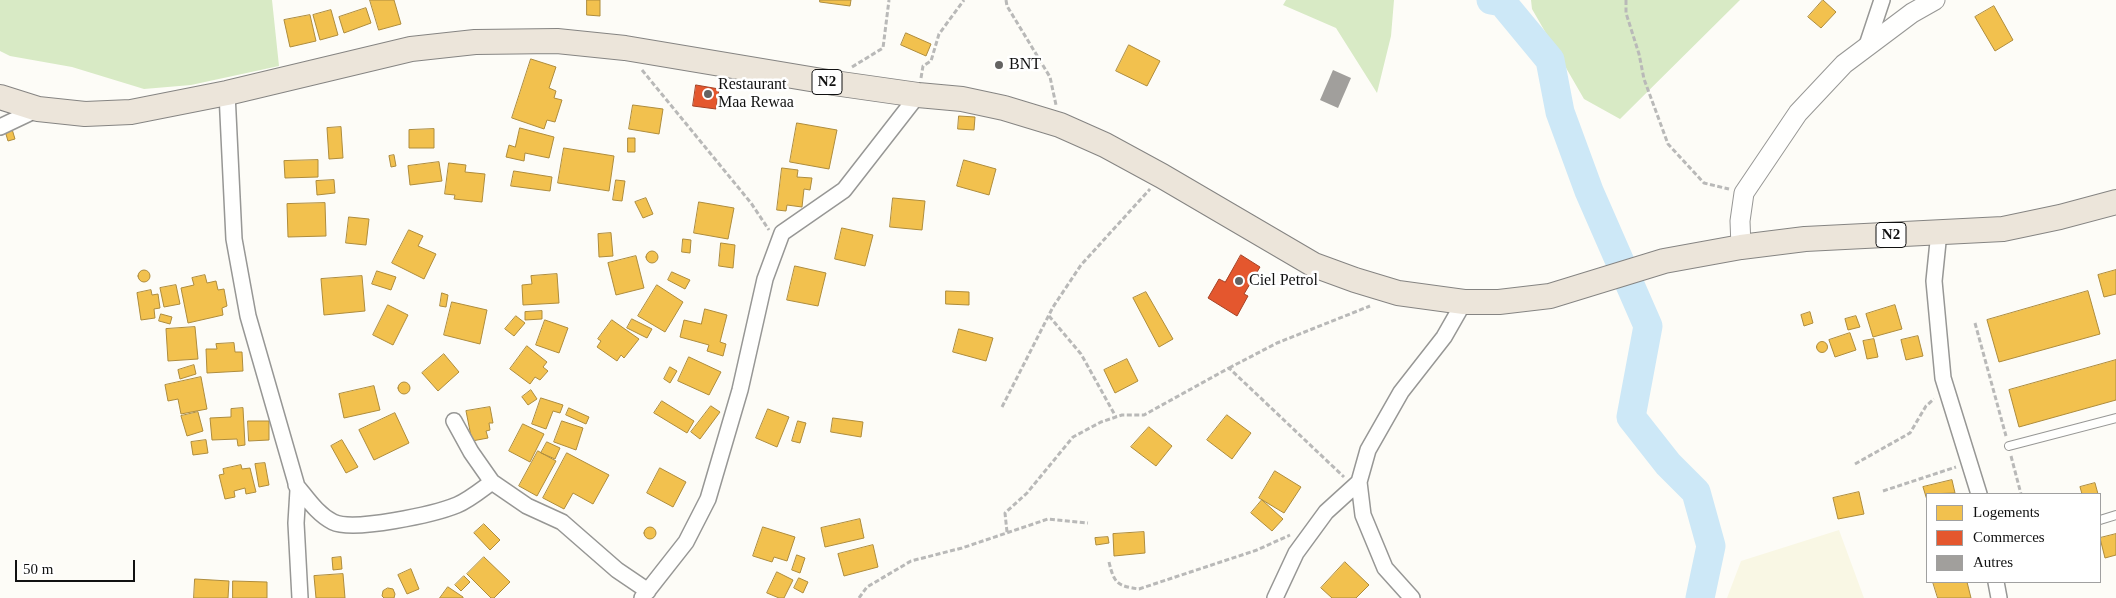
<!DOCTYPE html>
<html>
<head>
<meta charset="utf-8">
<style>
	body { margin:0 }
	#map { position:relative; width:2116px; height:598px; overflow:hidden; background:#fdfcf7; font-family:"Times New Roman",serif }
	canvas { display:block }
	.legend { position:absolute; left:1926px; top:493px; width:175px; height:90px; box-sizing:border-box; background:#fff; border:1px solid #a0a0a0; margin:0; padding:6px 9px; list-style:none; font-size:15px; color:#111 }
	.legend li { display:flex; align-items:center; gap:10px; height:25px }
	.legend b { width:25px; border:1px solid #a0a0a0 }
	.scale { position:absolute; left:15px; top:560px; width:120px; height:22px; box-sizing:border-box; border:2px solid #111; border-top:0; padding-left:6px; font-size:15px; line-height:18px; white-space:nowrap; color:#111; -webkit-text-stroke:4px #fff; paint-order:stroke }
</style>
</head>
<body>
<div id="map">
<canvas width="2116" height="598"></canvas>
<ul class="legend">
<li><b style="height:14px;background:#f2c14e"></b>Logements</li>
<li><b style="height:14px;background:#e4572e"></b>Commerces</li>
<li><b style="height:14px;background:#a19f9c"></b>Autres</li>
</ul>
<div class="scale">50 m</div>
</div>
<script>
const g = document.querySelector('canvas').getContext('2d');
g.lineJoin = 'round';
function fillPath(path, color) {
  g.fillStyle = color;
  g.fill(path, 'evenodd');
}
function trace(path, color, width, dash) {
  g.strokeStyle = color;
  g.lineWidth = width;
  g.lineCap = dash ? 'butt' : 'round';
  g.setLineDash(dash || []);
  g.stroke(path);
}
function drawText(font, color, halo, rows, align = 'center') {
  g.font = font + ' "Times New Roman",serif';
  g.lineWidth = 5;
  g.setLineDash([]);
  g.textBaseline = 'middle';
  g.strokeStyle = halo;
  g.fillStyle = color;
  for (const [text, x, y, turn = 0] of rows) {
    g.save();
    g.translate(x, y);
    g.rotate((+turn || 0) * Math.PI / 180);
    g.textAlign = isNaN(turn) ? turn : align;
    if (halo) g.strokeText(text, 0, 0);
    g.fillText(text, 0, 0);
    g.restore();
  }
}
fillPath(new Path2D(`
	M1839,530L1864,598H1727L1741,561Z`), '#f9f7e4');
fillPath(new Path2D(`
	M0,0H272L279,66L191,85L144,89L72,67L10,56L0,51Z
	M1286,0H1394L1391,36L1377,93L1336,28L1283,5Z
	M1531,0H1740L1620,119L1584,99L1532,9Z`), '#d8eac5');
const homes = new Path2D(`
	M370,0H394L401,24L379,30Z
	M587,0H600V16L587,15Z
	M820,0H851L850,6L820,2Z
	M1823,0L1836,12L1821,28L1808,17Z
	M1994,6L2013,40L1995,51L1975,17Z
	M366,8L371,23L344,33L339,17Z
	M331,10L338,35L320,40L313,15Z
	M310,15L316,41L290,47L284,20Z
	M906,33L931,44L926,56L901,45Z
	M1129,45L1160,61L1147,86L1116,71Z
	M531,59L556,67L549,88L556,91L554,98L562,100L555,122L547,120L544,129L512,118Z
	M633,105L663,109L659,134L629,129Z
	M959,116L975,117L974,130L958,129Z
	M797,123L837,130L829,169L790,162Z
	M341,127L343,158L329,159L327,128Z
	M520,128L554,137L549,158L525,153L524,161L506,157L509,145L515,147Z
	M12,129L15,139L8,141L5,131Z
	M434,129V148H409V130Z
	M628,138H635V152H628Z
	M564,148L614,156L609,191L558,183Z
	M394,155L396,166L391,167L389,156Z
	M318,160V177L285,178L284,161Z
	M964,160L996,169L989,195L957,186Z
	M439,162L442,181L410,185L408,166Z
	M449,163L466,165L465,172L485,174L482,202L454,199L455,195L445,194Z
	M782,168L798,170L797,177L812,178L810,190L804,189L802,207L787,205L786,211L777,210Z
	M514,171L552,177L550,191L511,186Z
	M334,180L335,193L317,195L316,181Z
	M616,180L625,181L622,201L613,200Z
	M646,198L653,214L643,218L635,202Z
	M893,198L925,201L922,230L890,227Z
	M699,202L734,208L728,239L694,233Z
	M325,203L326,236L288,237L287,204Z
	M349,217L369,219L366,245L346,243Z
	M842,228L873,235L865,266L835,259Z
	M409,230L423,236L418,246L436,254L424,279L392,263Z
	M611,233L613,256L599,257L598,234Z
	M683,239L691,240L690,253L682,252Z
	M721,243L735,245L733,268L719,266Z
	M646 257a6 6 0 1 1 12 0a6 6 0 1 1-12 0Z
	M636,256L644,288L616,295L608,263Z
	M795,266L826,273L818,306L787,300Z
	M138 276a6 6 0 1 1 12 0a6 6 0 1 1-12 0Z
	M2116,270V294L2104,297L2098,275Z
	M377,271L396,277L391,290L372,284Z
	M672,272L690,280L685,289L668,280Z
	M557,274L559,303L523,305L522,285L532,284L531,276Z
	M205,275L207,283L216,281L218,290L224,289L227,306L222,308L223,315L188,323L181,288L194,285L192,278Z
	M362,276L365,311L324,315L321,279Z
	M176,285L180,304L164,307L160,288Z
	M657,285L683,302L665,332L638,316Z
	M151,290L152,295L158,294L160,308L154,309L155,318L141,320L137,293Z
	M946,291L969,292V305L946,304Z
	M2088,291L2100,334L1999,362L1987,320Z
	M1146,292L1173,339L1159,347L1133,298Z
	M442,293L448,295L446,307L440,306Z
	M452,302L487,310L480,344L444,335Z
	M388,305L408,315L393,345L373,335Z
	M1895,305L1902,329L1873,337L1866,314Z
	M705,309L727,315L720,342L726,344L723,356L707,351L709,345L680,337L684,320L701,324Z
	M542,311V319L525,320V312Z
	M1810,312L1813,323L1804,326L1801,315Z
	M161,314L172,317L170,324L159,321Z
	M516,316L525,323L514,336L505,329Z
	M1856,316L1860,327L1848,330L1845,319Z
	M632,319L652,329L647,338L627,328Z
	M545,320L568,328L559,353L536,345Z
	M612,320L639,339L624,358L621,355L617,361L597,347L601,341L598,339Z
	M195,327L198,359L168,361L166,329Z
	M959,329L993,338L986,361L953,352Z
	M1850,333L1856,350L1835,357L1829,340Z
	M1918,336L1923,356L1906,360L1901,340Z
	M1874,339L1878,357L1867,359L1863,341Z
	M1816.5 347a5.5 5.5 0 1 1 11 0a5.5 5.5 0 1 1-11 0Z
	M234,343L235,352H242L243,371L207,373L206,349H217L216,344Z
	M527,346L547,362L543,367L548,371L540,380L535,377L530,384L510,369Z
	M444,354L459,372L438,391L422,373Z
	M689,357L721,372L709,395L678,381Z
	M1127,359L1138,381L1115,393L1104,370Z
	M2116,360V400L2019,427L2009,390Z
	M194,365L196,374L180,379L178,370Z
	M670,367L677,371L670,383L664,379Z
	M201,377L207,409L181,414L178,399L168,401L165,385Z
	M398 388a6 6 0 1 1 12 0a6 6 0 1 1-12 0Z
	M374,386L380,410L344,418L339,394Z
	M531,390L537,399L528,405L522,397Z
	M541,398L563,405L560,413L553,411L546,429L532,424Z
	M662,401L694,421L687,433L654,413Z
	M711,406L720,412L700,439L691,432Z
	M490,407L493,423H489L490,430L486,431L488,438L472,441L466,411Z
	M243,408L245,445L238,446L237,439L212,440L210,418L231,417V409Z
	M569,408L589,417L586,424L566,415Z
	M768,409L789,417L777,447L756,438Z
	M198,412L203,431L187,436L181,416Z
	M395,413L409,443L374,460L359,430Z
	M1227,415L1251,433L1232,459L1207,440Z
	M833,418L863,422L861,437L831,432Z
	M248,421H269V440L249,441Z
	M562,421L583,428L576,450L554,442Z
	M798,421L806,423L800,443L792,441Z
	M523,424L544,434L530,462L509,451Z
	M1149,427L1172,446L1156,466L1131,447Z
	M206,440L208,453L193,455L191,442Z
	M342,440L358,467L346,473L331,446Z
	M547,442L560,448L555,459L541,453Z
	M538,451L556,461L537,496L519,486Z
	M567,453L609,475L593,504L573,493L564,509L543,498Z
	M265,463L269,485L259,487L255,464Z
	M241,465L242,469L250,468L256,492L246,494L245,488L234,491L235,497L225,499L219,475L224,474L223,469Z
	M660,468L686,482L673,507L647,493Z
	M1275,471L1301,487L1284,513L1259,498Z
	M1952,480L1955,493L1927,494V500L1923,487Z
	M2095,483L2098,494H2082L2080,487Z
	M1859,492L1864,514L1838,519L1833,498Z
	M1262,500L1283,519L1272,531L1251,513Z
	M860,519L864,538L825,547L821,528Z
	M484,524L500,540L490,550L474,533Z
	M644 533a6 6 0 1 1 12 0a6 6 0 1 1-12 0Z
	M763,527L795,537L787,561L774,557L772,562L753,556Z
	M1144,532L1145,553L1114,556L1113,534Z
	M2116,534V555L2105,558L2100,538Z
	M1108,537L1109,543L1096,545L1095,538Z
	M873,545L878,567L844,576L838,554Z
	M797,555L805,558L800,573L792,570Z
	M341,557L342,569L333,570L332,558Z
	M484,557L510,582L494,598H491L467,574Z
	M1345,562L1369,585L1356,598H1332L1321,588Z
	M411,569L419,589L407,594L398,575Z
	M777,572L793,580L784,598H779L767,593Z
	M343,574L345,598H316L314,576Z
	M464,576L470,582L461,591L455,585Z
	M799,578L808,582L803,593L794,588Z
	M195,579L229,581L228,598H194Z
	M233,581L267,582V598H233Z
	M1933,582H1967L1971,598H1938Z
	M448,587L463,597V598H440Z
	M388,588L393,589L395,594L394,598H384L382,596L383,591Z`);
fillPath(homes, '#f2c14e');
trace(homes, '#ae8c3c', 1);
const shops = new Path2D(`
	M696,85L719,89L716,109L693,106Z
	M1241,255L1260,267L1244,294L1248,296L1237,316L1208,298L1219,279L1225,282Z`);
fillPath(shops, '#e4572e');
trace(shops, '#a54225', 1);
trace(new Path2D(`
	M1491,0L1502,2L1550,60L1560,112L1589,191L1648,326L1631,417L1668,464L1696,492L1711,546L1700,598`), '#cde8f7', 29);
fillPath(new Path2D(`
	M1333,70L1351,78L1338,108L1320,100Z`), '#a19f9c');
const service = new Path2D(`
	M2009,446L2116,418
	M2100,520L2116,515`);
const minor = new Path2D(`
	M1866,48L1882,0
	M227,93L234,239L248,316L298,490L296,523L300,598
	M0,127L38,109
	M1939,232L1934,281L1943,378L1979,494
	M454,421L471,452L492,482L527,506L562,522L617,570L648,591
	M296,485C307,498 317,514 333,522C354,532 435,514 457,505C469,500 481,490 492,482
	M1996,582L1999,598
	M642,598L686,542L708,499L740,390L765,279L782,233L844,190L918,95
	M1275,598L1296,553L1326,512L1359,482
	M1412,598L1385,568L1363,515L1359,482L1368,450L1401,392L1444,337L1464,302`);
const tertiary = new Path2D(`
	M1741,247L1740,221L1744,193L1798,113L1844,64L1912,13L1935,0`);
const trunk = new Path2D(`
	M0,97L38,109L85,114L131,112L227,93L411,49L475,42L557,41L625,48L834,83L918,95L962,99L1004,108L1060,125L1105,145L1162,176L1314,265L1355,280L1398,293L1464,302H1499L1550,296L1664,261L1741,247L1805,239L2003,229L2060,217L2116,202`);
trace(service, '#979795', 10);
trace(minor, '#979795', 18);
trace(tertiary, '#979795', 21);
trace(trunk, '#858482', 26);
trace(new Path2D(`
	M1006,0L1007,6L1050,77L1056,105
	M1626,0V13L1639,54L1644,79L1668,144L1704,183L1729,189
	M852,67L883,48L889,0
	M642,70L751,203L769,230
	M921,78L923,66L931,61L939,34L964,0
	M1049,316L1081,354L1116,417
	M1975,323L2006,436
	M1229,368L1277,343L1370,306
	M1002,407L1053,307L1081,265L1150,189
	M2011,456L2021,494
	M1855,464L1910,433L1926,406L1934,399
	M1883,491L1956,467
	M1007,532L1005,513L1027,493L1073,437L1101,422L1122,415H1144L1229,368L1344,477
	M1109,562C1114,583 1117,586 1139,589L1257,550L1290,535
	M859,598L867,587L911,561L962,548L1048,519L1088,523`), '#b9b9b8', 3, [5, 2.5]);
trace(service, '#fffffe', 8);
trace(minor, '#fffffe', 15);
trace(tertiary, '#fffffe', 19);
trace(trunk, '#ece5da', 24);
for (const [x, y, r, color] of [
	[999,65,5,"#646362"],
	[708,94,5,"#646362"],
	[1239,281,5,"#646362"]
]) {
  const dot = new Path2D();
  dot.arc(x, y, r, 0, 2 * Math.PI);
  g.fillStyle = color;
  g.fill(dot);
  trace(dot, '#fff', 2);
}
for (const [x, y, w] of [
	[827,82,30],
	[1891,235,30]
]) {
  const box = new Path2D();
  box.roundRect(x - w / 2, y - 12.5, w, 25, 4);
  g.fillStyle = '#fff';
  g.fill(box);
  trace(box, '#111', 1);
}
drawText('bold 15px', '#111', null, [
	["N2",827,82],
	["N2",1891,235]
]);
drawText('16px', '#111', '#fff', [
	["BNT",1009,65],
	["Restaurant",718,85],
	["Maa Rewaa",718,103],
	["Ciel Petrol",1249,281]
], 'left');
</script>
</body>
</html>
